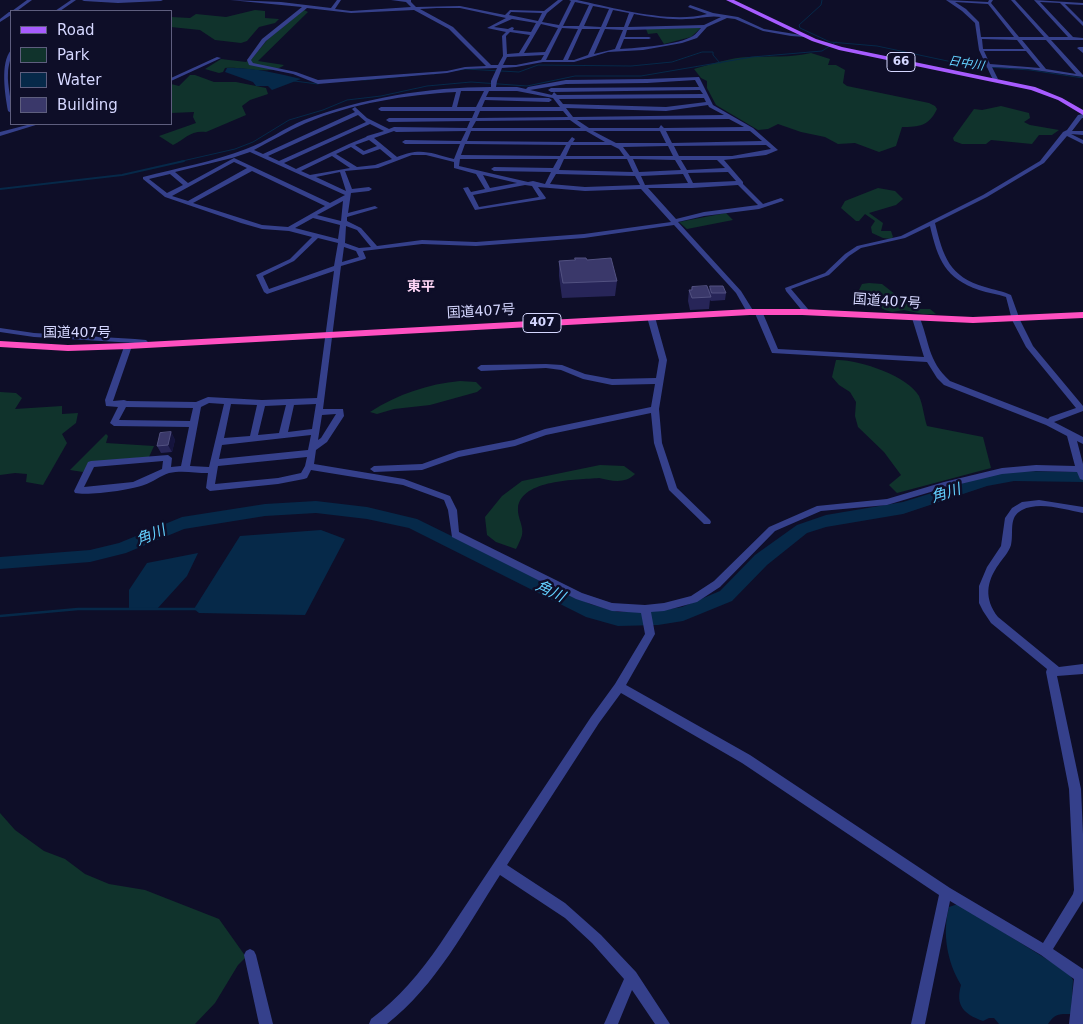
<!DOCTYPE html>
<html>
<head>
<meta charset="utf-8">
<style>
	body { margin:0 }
	#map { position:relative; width:1083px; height:1024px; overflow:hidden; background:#0e0e28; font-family:"DejaVu Sans",sans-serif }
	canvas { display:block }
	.legend { position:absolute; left:10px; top:10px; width:162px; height:115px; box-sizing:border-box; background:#0e0e28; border:1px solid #5e5e7e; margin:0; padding:6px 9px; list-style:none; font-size:15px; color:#d5d7ff }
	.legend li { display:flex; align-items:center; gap:10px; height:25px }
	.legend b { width:25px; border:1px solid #5e5e7e }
</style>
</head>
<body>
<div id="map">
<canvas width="1083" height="1024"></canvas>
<ul class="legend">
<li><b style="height:6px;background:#a75cff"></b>Road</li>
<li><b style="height:14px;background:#10332c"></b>Park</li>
<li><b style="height:14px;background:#062949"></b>Water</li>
<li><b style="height:14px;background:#3a386a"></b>Building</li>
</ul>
</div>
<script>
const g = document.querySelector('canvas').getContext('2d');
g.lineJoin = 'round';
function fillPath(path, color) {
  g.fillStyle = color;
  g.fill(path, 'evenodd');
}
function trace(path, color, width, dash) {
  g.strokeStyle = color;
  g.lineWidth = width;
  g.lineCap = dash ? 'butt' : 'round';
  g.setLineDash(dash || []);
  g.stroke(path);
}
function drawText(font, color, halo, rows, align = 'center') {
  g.font = font + ' "DejaVu Sans","Noto Sans JP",sans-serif';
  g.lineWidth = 5;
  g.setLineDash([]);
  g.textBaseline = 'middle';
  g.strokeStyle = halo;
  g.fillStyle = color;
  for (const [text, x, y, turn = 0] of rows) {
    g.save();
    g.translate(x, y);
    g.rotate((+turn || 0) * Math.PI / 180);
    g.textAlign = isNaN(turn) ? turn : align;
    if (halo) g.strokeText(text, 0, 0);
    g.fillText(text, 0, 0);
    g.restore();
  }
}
fillPath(new Path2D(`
	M255,10L265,11V18L279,19L275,23L259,27L247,41L241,43L215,40L200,30L171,27V17L190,18L196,14L226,17Z
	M304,10L308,12L258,61L284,65C271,76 242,66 225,68L223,72L219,73L205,69L221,59L246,62L253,57L268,39Z
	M702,27L691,37L664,44L657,33L648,34L646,29Z
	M811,53L830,59L828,65H836L845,70L843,83L847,86L929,103L935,106L937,109C929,126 919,127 902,127L896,146L879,152L855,143L838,144L825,137L801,132L778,124L768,129L758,130L716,105L707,88V81L701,78L694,69C712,64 729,58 748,57C770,56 790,58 811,53Z
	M190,75H195L214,82H236L266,88L268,94L250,100L242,106L246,115L206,132C191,130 185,139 173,145L159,136L196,123L193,117L194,112L171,113V84L179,86Z
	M1001,106L1029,113L1030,118L1024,122L1030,125L1059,130L1052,135H1039L1032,144L991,140L986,144H962L954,141L953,138L974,109L982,110Z
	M878,188L895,191L903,199L896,205L869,213L883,223L881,231H891L893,237L891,239L883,238L872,233L871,227L875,221L865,214L859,221H856L841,208L845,201Z
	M726,213L733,220L687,229L679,222Z
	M869,283L882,284L914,309H930L936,314H923L904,310L892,312L885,310L874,304L869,297L859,290L862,284Z
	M836,360C858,359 908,376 919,396C923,405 924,417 927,426L983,437L991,468L897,493L889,485L901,475L884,452L858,427L855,416L856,402L850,392L839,385L832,377Z
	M460,381L476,382L482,388L477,392L430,405L394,409L377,414L370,412C398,394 428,384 460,381Z
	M0,392L16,393L22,398L15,409L62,406V414L78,413L76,423L62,434L67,443L43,485L26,482L27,474L15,473L0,475Z
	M106,434L108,436L106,443L154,446L149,457L90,462L83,472L70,470Z
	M600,465L624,466L635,474C625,484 612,481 599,478C577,480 521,479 518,508C517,517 524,526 522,535C521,539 518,545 516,549L496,542L487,535L485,517L502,496L522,481Z
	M0,813L15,830L44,851L65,859L85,874L109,884L145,890L219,919L246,957L238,965L215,1003L195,1024H0Z`), '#10332c');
fillPath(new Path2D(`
	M227,68C252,67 277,73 301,79L272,90L268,86H256L253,82L225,72Z
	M321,530L345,539L305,615L199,613L194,609L240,536Z
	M198,553L187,576L157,609L129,608V590L147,563Z
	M958,904L1069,973L1073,980L1071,1014C1060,1014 1055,1013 1048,1024H999L994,1018H989L983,1021C964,1014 955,1006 961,985C947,962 942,933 949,907Z`), '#062949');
trace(new Path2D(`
	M822,0L821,5L799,25L800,28L830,42L877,46L971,66L1030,70L1083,78
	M433,74L465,69L519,72L538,65L631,66L672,62L702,52H713V55L720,63
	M364,80L415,75
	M294,81L318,84
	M178,162L235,149L253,142L289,120L323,110L347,100L381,96L427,86L471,82L527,86L575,76H641L752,57L822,51L836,42`), '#062949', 1);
trace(new Path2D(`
	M0,189L122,175L184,161`), '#062949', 2);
trace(new Path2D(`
	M0,616L78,609H196`), '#062949', 2.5);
fillPath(new Path2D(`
	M1014,471L1083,472V482L1014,481L987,486L903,514L826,527L807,533L767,565L732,601L683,621L658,625L618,626L586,617L409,528L367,519L316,513L265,516L184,529L126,553L90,562L0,569V557L90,550L119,543L182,517L265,504L316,501L367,507L417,519L590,604L618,612L658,611L682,607L720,591L755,555L797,525L826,515L903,502L986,476Z`), '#062949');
fillPath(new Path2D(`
	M27,0H32L17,11H12Z
	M71,0H76L60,11H55Z
	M82,0H163L161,1L118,3L84,1Z
	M230,0L281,2L331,8L337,0H341L335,9L351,11L411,7L406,2L391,0H411V2L416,7L460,6L505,15L510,10L544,11L558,0H563L547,13L542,22L559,25L571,1L569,0H577C615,8 670,24 707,14L688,7L690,5L713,13L738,17L764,29L807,36L805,37L791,36L763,31L735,19L727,18L707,27L697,38L682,43L643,50L608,52L574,62H543L516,67L502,68L497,81L496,87H517L526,89L528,87L566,80L647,79L699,77L713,105L753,128L778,150L766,155L724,160L743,182V184L763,204L781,198L784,200L783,201L759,209L704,216L678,222L741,291L754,312L752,314H748L736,293L674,225L584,238L476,246L422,244L363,251L366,258L365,259L341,266L323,409H343L344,416L327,442L316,450L314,464L404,479L450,496L457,510L459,532L582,593L612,603L645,605L664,603L691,596L714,581L769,527L817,506L887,499L944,482L1002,468L1036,465L1075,466L1067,436L1046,425L944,385L937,378L927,362L772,353L754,311L758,309L762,311L778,349L924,357L912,318L913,316H919C930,342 927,360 950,381L1048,419L1050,417L1076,408L1026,347L1012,320L1006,297C997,294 988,293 979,290C945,278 938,260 930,226L905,238L861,248L849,256L829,275L791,289L808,309V313H804L786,291L785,288L825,273L845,254L857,246L901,236L983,195L1040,161L1063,132L1067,130L1078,115L1083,114V118H1082L1072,131H1083V135L1071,134L1083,140V144L1067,136L1044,163L987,197L935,223C943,256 949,277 985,287C994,290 1003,291 1011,295L1020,320L1033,346L1083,406V411L1054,422L1083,437V444L1077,441L1083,464V480L1080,479L1077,472L1036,471L1002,474L944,488L887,505L821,511L775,531L720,587L697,602L664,611L651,612L655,634L626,685L750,755L950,888L1043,943L1073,894L1074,890L1069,789L1046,672L1047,669L991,623L983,611L979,603V586L987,567L1001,546L1005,518L1012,508L1022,502L1039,500L1083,507V513C1065,510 1040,501 1022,510C1008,517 1014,532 1011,545C1009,552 1003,558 999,564C986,582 984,599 998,617L1059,667L1083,664V674L1057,676L1081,789L1083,834V901L1053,949L1083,969V1024H1069L1074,979L1041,955L950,901L925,1024H911L939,895L742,763L621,693L599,723L507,865L565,903L601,935L636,972L670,1024H655L632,990L618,1024H604L624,979L592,943L565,918L500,875C467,926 436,986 387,1024H369L371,1019C399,998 420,973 440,944L591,717L615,684L645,634L641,613L612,611L576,599L452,537L448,510L444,500L403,485L311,470L307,478L304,479L278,484L210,491L206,488L208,473C195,473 182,470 169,473C160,476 153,482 144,485C131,490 88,496 75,493L74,491L88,462L91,461L168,455L172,458L171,467L181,466L189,427L114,426L110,423L118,407L106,406L105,400L125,344H128L132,346L113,401L124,400L127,401L196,402L208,397L262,400L317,398L334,271L267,294L264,292L256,275L290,259L312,237L289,231L262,229L241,223L165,197L143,179V177C177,168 213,162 246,149C266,142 284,128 304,120C363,98 428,87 491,87V81L497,68L465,69L447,73L318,84L293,74L249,65L247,60L262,39L302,7ZM575,2L589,5L579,26H563ZM593,6L609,9L601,27L584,26ZM307,8L351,13L414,10L449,29L486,66L465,67L447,71L318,80L296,72L253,63L251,60L266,41ZM437,8H460L506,18L487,28L506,32L502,36L503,56L498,65H491L453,27L420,9ZM613,10L629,13L624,27H606ZM511,12L542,13L538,21L509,15ZM634,14C651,17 668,20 686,19C698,19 709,15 721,17L704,25L628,27ZM512,19L536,23L531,32L513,30L514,28L512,27L508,29L494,27ZM541,24L558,28L545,52L524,53ZM562,28L578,29L563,60H546ZM701,28C699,30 696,34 693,36C679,45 637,48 620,49L624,39H649L651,38L649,37H625L627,30ZM582,29H600L588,55L574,60H568ZM605,29L623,30L615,49L594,54ZM510,32L530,35L519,53L507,54L506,36ZM544,55L541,60L516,65H503L507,57ZM695,80L699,87L551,88L548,90L551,92L700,90L703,94L557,95L554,92L552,95L530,90L566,84L647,83ZM461,91H484L476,107H457ZM489,91H517L553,98L560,107H482L485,100L549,102L552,100L549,98L486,97ZM456,92L452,107H381L378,109L381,111H475L472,118H389L386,120L389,122L470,121L467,128L394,127L389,129L367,118L355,107L352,109L355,112L263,154L254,150C271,141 288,131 306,123C352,103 406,95 456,92ZM704,98L706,102L666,107L563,104L559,99ZM708,105L709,107L724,115L573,117L566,108L666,111ZM480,111H563L568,117L477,118ZM358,115L366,122L279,161L268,156ZM729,119L744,127L664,128L661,125L659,128H589L577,120ZM570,120L581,128H472L476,121ZM370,124L384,131L367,136L366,137L349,144L296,169L284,163ZM394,131L396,132L466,131L461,141L405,140L402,142L405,144H460L454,159C431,153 420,147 397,157L374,138ZM471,131H586L605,142H573L575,139L572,137L568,142L467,141ZM593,131H660L666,143H616ZM666,131H750L762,141L672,143ZM369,140L377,146L364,151L355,145ZM465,144L566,145L560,156L461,155ZM571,145H611L619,149L624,156H566ZM766,145L771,149L732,156H679L674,146ZM668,146L673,156H630L623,147ZM351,147L363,155L380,149L392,159L375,165L357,167L336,154ZM250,152L345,195L330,203L234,158L188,183L175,172L232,158ZM412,155H426L454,162V168L476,174L485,189L471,192L468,187L463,188L475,210L545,199L546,198L538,187L585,191L641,189L671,222L584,234L476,242L422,240L377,246L361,228L347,221V217L378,208L375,206L348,213L351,193L369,191L372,189L369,187L352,189L345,171L378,168ZM332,156L350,168L310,175L301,171ZM460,159H558L553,168L494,167L491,169L494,171L551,172L545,184L533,181L528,182L459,166ZM564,159H627L633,172L559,170ZM633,159L675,160L681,170L639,172ZM681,160H717L725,168L687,170ZM234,162L247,168L188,201L172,196ZM252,171L325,206L288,227L262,225L193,203ZM340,172L346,191L316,177ZM728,172L736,181L693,183L688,173ZM170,174L183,185L167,193L149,179ZM556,174L635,176L640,185L585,187L550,184ZM683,174L688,183L645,185L641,176ZM483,175L517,183L490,188ZM525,185L532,186L539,197L479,207L473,195ZM738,185L758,205L704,212L676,219L648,188H692ZM343,201L341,221L317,215ZM313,218L340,225L338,239L295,228ZM346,226L357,230L371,247L359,248L345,243ZM318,238L338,243L334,266L269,289L263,276L294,261ZM344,247L356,251L359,257L342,262ZM209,403L224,404L209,467L190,466L201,407ZM231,404L257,405L250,436L224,438ZM316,404L312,429L288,432L294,405ZM286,405L279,433L258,435L265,406ZM126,407L193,408L190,421L119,420ZM336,414L321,438L318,440L322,415ZM311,435L308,450L219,459L222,445ZM307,457L305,466L301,473L278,478L215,484L218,466ZM163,461L162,469L133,482L84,487L94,467Z
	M946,0L988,2L989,0H993L991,3L1019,37H1044L1011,0H1015L1049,37H1068L1034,0L1083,3V5L1065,4L1083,22V26L1060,3L1040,2L1073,37L1083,38V40H1051L1083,75V77L1028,69L992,67L998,79L993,80L979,50L975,23L962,11ZM955,2L988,4L1014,37H981L979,22L966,9ZM982,39L1017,40L1024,49H983ZM1022,40H1046L1076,74L1046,69ZM984,51H1026L1040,68L990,64Z
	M9,12H11V15L0,22V19Z
	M1079,47H1083V53L1077,48Z
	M11,50C12,57 8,65 8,73C7,86 12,99 11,113L8,111C5,94 0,63 11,50Z
	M217,57L221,58L171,81V78Z
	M31,124H39L0,136V132Z
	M648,315H654L655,317L667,360L659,409L662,443L677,488L710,520L711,522L710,524H704L669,490L654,443L651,413L546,435L515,446L459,457L422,470L374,472L370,469L374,466L422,464L458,451L514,440L545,429L651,407L655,384L612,385L583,379L561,370L546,368L481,371L477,368L481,365L546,364L562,365L585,374L612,379L656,378L659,360L647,317Z
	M0,328L34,333L135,339L146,340L151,345L147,347L141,344L135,343L34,337L0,332Z
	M250,949L254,951L256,955L273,1024H259L244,955L246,951Z`), '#35408b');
fillPath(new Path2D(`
	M726,0H734L816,39L842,47L1035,87L1062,98L1083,110V115L1058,100L1031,90L839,50L812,41Z`), '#a75cff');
fillPath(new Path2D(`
	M750,309H802L973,317L1083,312V318L973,323L802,315H750L128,349L68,351L0,347V341L68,345L128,343Z`), '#ff50c1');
fillPath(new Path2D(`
	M587,260L617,281L615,296L562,298L559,276V261Z
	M710,286L726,293L725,300L711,301L710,300L709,309L690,310L688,301L689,290H691L692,287L709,291Z
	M171,432L175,440L172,452L161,453L157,446Z`), '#272558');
fillPath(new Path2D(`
	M171,432L175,440L172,452L168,445Z`), '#15143d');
const building = new Path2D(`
	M575,258H586L587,260L611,258L617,281L563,283L559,261L575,260Z
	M707,286L711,297L692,298L689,290H692V287Z
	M710,286H723L726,293H712Z
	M171,432L168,445L157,446L160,433Z`);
fillPath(building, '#3a386a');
trace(building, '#525181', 1);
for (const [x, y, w] of [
	[901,62,28],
	[542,323,38]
]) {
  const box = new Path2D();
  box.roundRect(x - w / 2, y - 9.5, w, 19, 4);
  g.fillStyle = '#0e0e28';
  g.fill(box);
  trace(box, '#d5d7ff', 1);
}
drawText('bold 12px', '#d5d7ff', null, [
	["66",901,62],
	["407",542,323]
]);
drawText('italic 12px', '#63d1ff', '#0e0e28', [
	["日中川",966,64,9]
]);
drawText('bold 14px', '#ffd7f7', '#0e0e28', [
	["東平",421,287]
]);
drawText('14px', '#d5d7ff', '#0e0e28', [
	["国道407号",887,302,4],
	["国道407号",481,312,-3],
	["国道407号",77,333]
]);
drawText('italic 15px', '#63d1ff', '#0e0e28', [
	["角川",946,494,-18],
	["角川",151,536,-22],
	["角川",550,592,26]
]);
</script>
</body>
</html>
